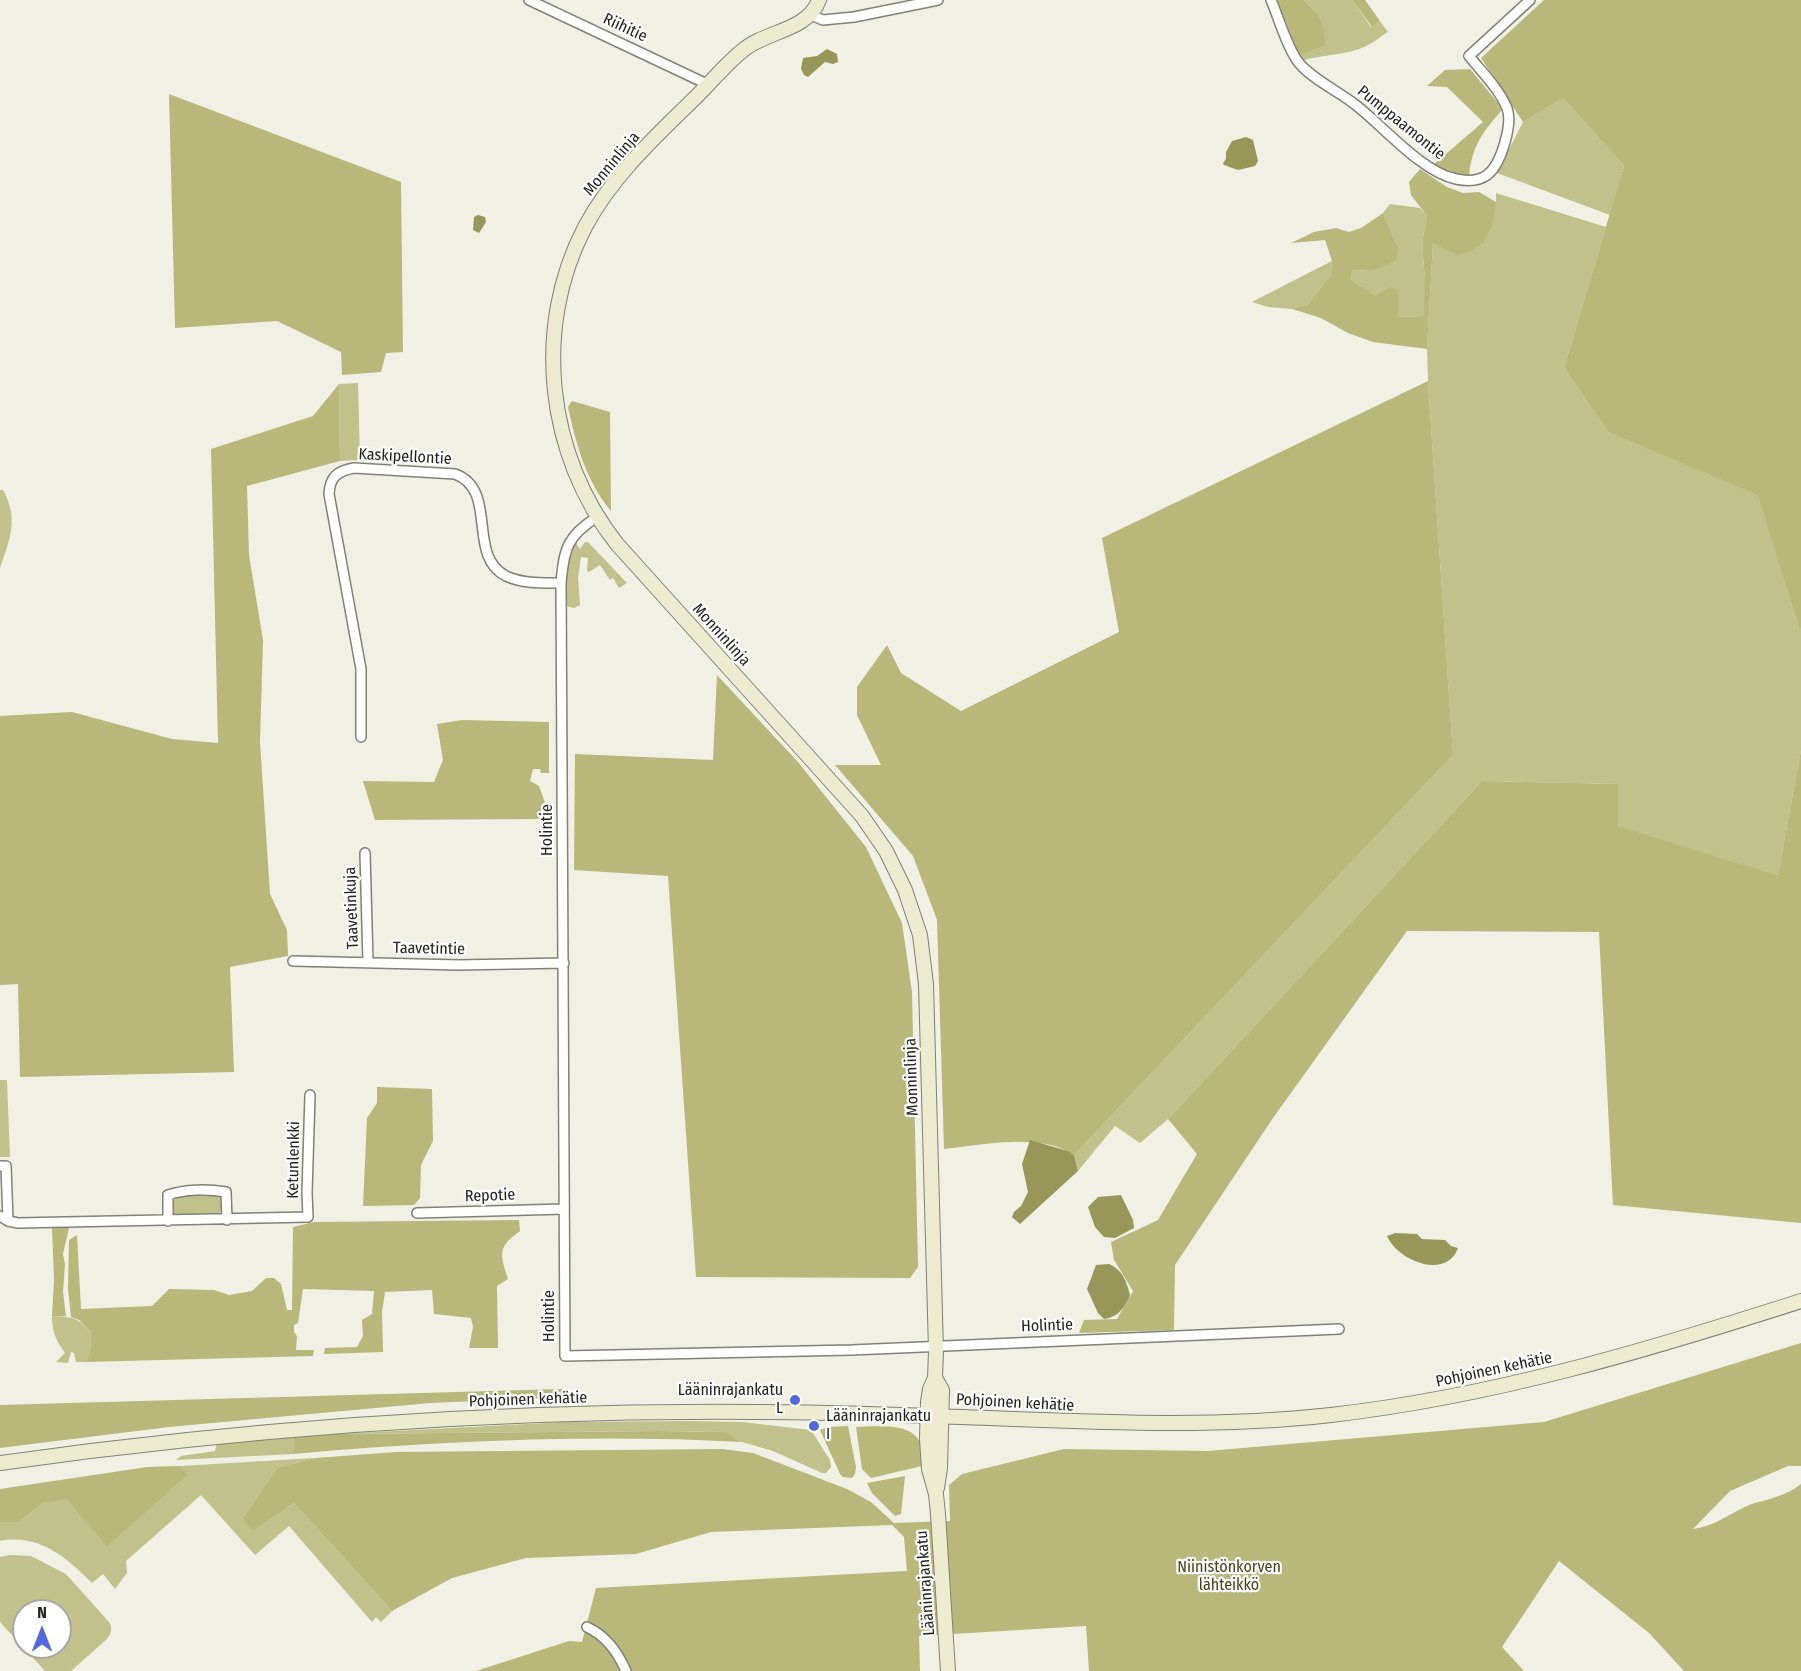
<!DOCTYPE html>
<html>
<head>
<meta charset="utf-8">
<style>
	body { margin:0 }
	#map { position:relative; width:1801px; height:1671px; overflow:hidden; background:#f0f0e5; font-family:"Fira Sans Condensed",sans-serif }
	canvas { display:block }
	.north { position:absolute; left:12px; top:1599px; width:60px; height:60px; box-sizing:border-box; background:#fff; border:2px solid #a7a7a5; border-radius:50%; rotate:0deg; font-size:16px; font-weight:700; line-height:24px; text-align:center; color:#22221f }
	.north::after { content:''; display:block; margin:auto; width:21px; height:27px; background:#5467dd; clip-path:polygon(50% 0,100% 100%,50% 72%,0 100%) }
</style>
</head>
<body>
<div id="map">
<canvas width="1801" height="1671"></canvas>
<div class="north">N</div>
</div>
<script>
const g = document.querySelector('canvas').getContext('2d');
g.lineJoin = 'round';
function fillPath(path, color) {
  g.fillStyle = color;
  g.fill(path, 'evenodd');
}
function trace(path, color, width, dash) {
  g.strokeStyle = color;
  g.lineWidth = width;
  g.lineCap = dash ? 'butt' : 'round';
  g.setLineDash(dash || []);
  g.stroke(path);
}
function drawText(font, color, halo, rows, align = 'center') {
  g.font = font + ' "Fira Sans Condensed",sans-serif';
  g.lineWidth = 4.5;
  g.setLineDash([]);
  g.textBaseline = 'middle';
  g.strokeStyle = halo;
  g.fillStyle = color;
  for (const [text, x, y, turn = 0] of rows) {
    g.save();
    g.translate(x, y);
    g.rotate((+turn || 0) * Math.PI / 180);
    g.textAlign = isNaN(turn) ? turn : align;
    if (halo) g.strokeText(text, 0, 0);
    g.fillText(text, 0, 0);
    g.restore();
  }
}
fillPath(new Path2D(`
	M1304,0H1352L1371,27L1380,21L1388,32C1381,36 1375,42 1368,45C1353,54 1323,55 1304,60L1299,55L1326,46L1316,12Z
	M1563,98L1624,166L1610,215L1497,173L1523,122Z
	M1496,193L1606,227L1564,368L1609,433L1759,495L1799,628H1801V750L1778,875L1617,826V784L1482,781L1168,1119L1140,1143L1115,1126L1078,1171L1074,1155L1453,755L1428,381L1427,349L1433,243L1496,202Z
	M1390,204L1420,208L1427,216L1422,243L1425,280V316L1397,317L1389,287L1375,295L1350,279L1353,270L1371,271L1399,249L1383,213Z
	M1332,261L1331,274L1308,304L1292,309L1268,307L1252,302Z
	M358,383L360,460L340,461L339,384Z
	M0,490H3C19,519 10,539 0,568Z
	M577,539V545L580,549L585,542H588L627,583L619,588L613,578L610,580L600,565L589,572L587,571L588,558L581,557L578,578L580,605L574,608L566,606C564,584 565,558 577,539Z
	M0,1080H7L10,1157H0Z
	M180,1195H217L222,1199V1210L216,1216H176L172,1212V1202Z
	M52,1316C73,1317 76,1317 91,1332L90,1353L85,1362H76L74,1353L71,1352L68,1363L56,1362L65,1353C56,1340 52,1332 52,1316Z
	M689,1421L742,1422L811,1430L830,1460L831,1467L826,1473H822L773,1451L742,1442L726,1432L658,1431L337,1434L565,1422Z
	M294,1437L293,1454L176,1460L181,1456L215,1451L217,1443Z
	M315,1458L277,1468L242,1519L252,1530L294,1503L392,1611L381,1622L376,1617L372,1622L289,1526L255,1555L201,1495L126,1561L127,1573L115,1589L103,1574L92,1583C67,1558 39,1533 0,1541V1522H19L43,1503L186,1475L180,1466Z
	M10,1555L31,1556L66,1574L109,1622C113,1629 111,1633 107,1639L71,1671H45L0,1622V1557ZM24,1611H60V1647H24Z`), '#c0c18b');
fillPath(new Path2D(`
	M1277,0H1304L1316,12L1323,26L1326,46L1299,55Z
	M1352,0H1365L1380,21L1372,27Z
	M1544,0H1801V628H1799L1758,495L1609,433L1564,368L1624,166L1563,98L1523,122L1481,58Z
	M1470,69L1503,109C1483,131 1472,146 1469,176L1451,173L1433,165L1483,122L1447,87L1427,86L1445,70Z
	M169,94L401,182L403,352L386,353L381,372L342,375L341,352L277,321L175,328Z
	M1420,169L1447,187L1463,193L1479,192L1496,202L1492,226L1483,243L1469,252L1457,255L1433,243L1427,349L1373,342L1348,333L1321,318L1292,309L1308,304L1331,274L1332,261L1325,240L1291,243L1314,232L1336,228L1349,232L1361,228L1383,213L1399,249L1395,261L1371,271L1353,270L1350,279L1375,295L1389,287L1398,290V317L1424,316L1425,280L1422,243L1427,216L1411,195L1409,182Z
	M1428,381L1453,755L1074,1155C1041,1132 982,1145 944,1149L937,920L913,856L835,765H881L857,715V687L887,645L901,673L961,711L1119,632L1102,538Z
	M339,384L340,461L247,486L249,555L263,640L260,742L270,894L287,930L288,956L230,967L234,1072L20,1077L18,984L0,985V716L72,712L172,739L218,743L211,449L313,416Z
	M572,401L610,412L611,511C586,481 576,444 568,407Z
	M717,675L798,762L866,847L902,923L912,992L918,1267L910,1278L696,1277L668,876L574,870L575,754L713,760Z
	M462,720L549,722V773H541L540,769H533L530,781L539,786L548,811V819L375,820L363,781L434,782L443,760L437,724Z
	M1801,750V1223L1613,1205L1599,932L1407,931L1273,1118L1175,1265L1174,1330L1079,1333L1084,1320L1117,1319L1133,1291L1114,1260L1111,1242L1158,1220L1197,1154L1168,1119L1482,781L1618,784V826L1778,875Z
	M377,1087L432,1089L433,1141L421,1165L420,1198L414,1205L363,1206L367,1118L377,1103Z
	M519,1220L520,1231C497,1247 500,1254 508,1279L497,1286L498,1348H469L473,1327L471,1318L434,1314L432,1290L385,1292L382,1312L383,1352L324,1354L325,1348L357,1347L363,1336L362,1320L372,1314L374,1291L303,1289L298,1323L294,1325V1332L297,1336L296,1350H314L313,1356L85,1362L90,1353L91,1332L79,1320L71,1317L68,1289L69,1240L77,1235L81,1309L152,1306L169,1289L214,1290L229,1295L252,1291L266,1278H274L281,1284L287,1310H292L293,1227L314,1222Z
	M52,1228H69L63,1254L65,1264L63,1292L66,1316H52L54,1280Z
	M1801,1343V1466H1788L1730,1491L1693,1529C1713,1527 1731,1513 1749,1505C1767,1499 1787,1496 1801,1484V1671H1684L1649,1633L1559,1561L1502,1647L1524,1671H1089L1086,1626L919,1636L920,1671H476L569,1641L582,1642L596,1588L907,1571L904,1537L892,1525L711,1532L636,1554L526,1558L452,1578L392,1611L294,1503L252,1531L242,1519L277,1468L315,1458L396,1452L722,1449L753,1453L847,1489L871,1502L894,1523L950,1521L949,1485L962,1474L1064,1449L1208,1451L1544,1422Z
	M562,1389L570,1397L430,1403L169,1427L0,1448V1405Z
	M848,1426L856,1467L855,1474L852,1478L843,1477L840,1474L820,1430L829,1427Z
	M856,1427C875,1427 915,1421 921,1446C923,1452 922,1460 922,1466L871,1478L862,1469Z
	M658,1431L726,1432L742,1442C593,1434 442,1441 293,1454L294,1437L337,1434Z
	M180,1466L187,1475L107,1546L67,1499L43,1503L19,1522H0V1489L147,1467Z
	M905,1476L901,1514L895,1516L872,1493L867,1483Z`), '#b8b87a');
fillPath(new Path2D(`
	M827,49L837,54L838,62L833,64L825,62L808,77L804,75L801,69L803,58L817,56Z
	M1246,137L1253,140L1258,161L1255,166L1238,170L1224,165L1223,163L1226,159V152L1232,141Z
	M478,215L485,217L486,222L479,233L473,230L474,217Z
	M1030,1140L1068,1151L1074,1155L1078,1171L1020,1224L1012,1217L1014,1212L1021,1206L1028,1192L1022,1164Z
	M1121,1195L1133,1220L1134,1228L1115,1238L1104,1237L1095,1227L1088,1207L1098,1197Z
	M1395,1233L1417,1234L1422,1239L1445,1240L1451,1246L1458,1248C1446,1281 1397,1260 1387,1236Z
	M1109,1264C1122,1269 1127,1282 1130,1295C1125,1307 1119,1317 1104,1319L1098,1313L1087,1289L1096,1265Z`), '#97975a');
const street = new Path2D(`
	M529,0L709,85
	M1271,0C1278,16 1288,50 1299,63C1313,80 1340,92 1357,106C1385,128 1422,172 1456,179C1466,181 1478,182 1487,175C1501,165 1513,124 1507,108C1499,89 1482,72 1469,56L1530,0
	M811,15L823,20L854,17L938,0
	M597,517C567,536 564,549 561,583L565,1356L852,1350L1339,1329
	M361,737V669L329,494C330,477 337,471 354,468L455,474C499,490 466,556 506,576C523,584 543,583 561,583
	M365,853L368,962
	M293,961L459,965L564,963
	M0,1166H6L8,1221
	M417,1213L564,1209
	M0,1216L8,1221L18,1223L308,1217L307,1193L310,1095
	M168,1221V1195C185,1189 208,1189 226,1192L227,1220
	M587,1627C606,1636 617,1651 626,1671`);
const secondary = new Path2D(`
	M819,0C807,32 766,30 742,51C726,64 712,81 697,96C656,136 612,176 585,227C532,328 547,456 617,544L862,816L886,851L905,890L920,935L926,984L936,1351L935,1378L930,1389L928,1402L927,1439L929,1469L936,1494L938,1514L948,1671
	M935,1378L942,1390L940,1468L937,1488
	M0,1463C250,1428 504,1410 756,1412C814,1412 872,1414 930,1416C1064,1420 1197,1430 1331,1415C1495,1396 1645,1351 1801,1301`);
trace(street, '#808177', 12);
trace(secondary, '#808177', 16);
trace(street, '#fff', 9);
trace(secondary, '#edecd1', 14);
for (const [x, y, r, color] of [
	[795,1400,6,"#5467dd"],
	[814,1426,6,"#5467dd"]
]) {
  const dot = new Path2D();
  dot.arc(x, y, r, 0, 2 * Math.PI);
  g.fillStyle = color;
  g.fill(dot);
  trace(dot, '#fff', 2);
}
drawText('16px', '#22221f', '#fff', [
	["Riihitie",625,28,25],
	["Pumppaamontie",1401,123,39],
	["Monninlinja",612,164,-50],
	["Kaskipellontie",405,457,3],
	["Monninlinja",721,635,48],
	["Holintie",548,830,-90],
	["Taavetinkuja",352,908,-92],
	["Taavetintie",429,949,1],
	["Monninlinja",912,1077,-92],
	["Ketunlenkki",294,1160,-89],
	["Repotie",490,1196,-2],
	["Holintie",550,1316,-90],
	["Holintie",1047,1326,-2],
	["Pohjoinen kehätie",1494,1370,-12],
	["Pohjoinen kehätie",528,1400,-2],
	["Pohjoinen kehätie",1015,1403,3],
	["Lääninrajankatu",926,1583,-94]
]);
drawText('16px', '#22221f', '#fff', [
	["Lääninrajankatu",783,1391],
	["L",783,1409],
	["Lääninrajankatu",826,1417,"left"],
	["I",826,1435,"left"]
], 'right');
drawText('16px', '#444313', '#fff', [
	["Niinistönkorven",1229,1568],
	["lähteikkö",1229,1586]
]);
</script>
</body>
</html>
